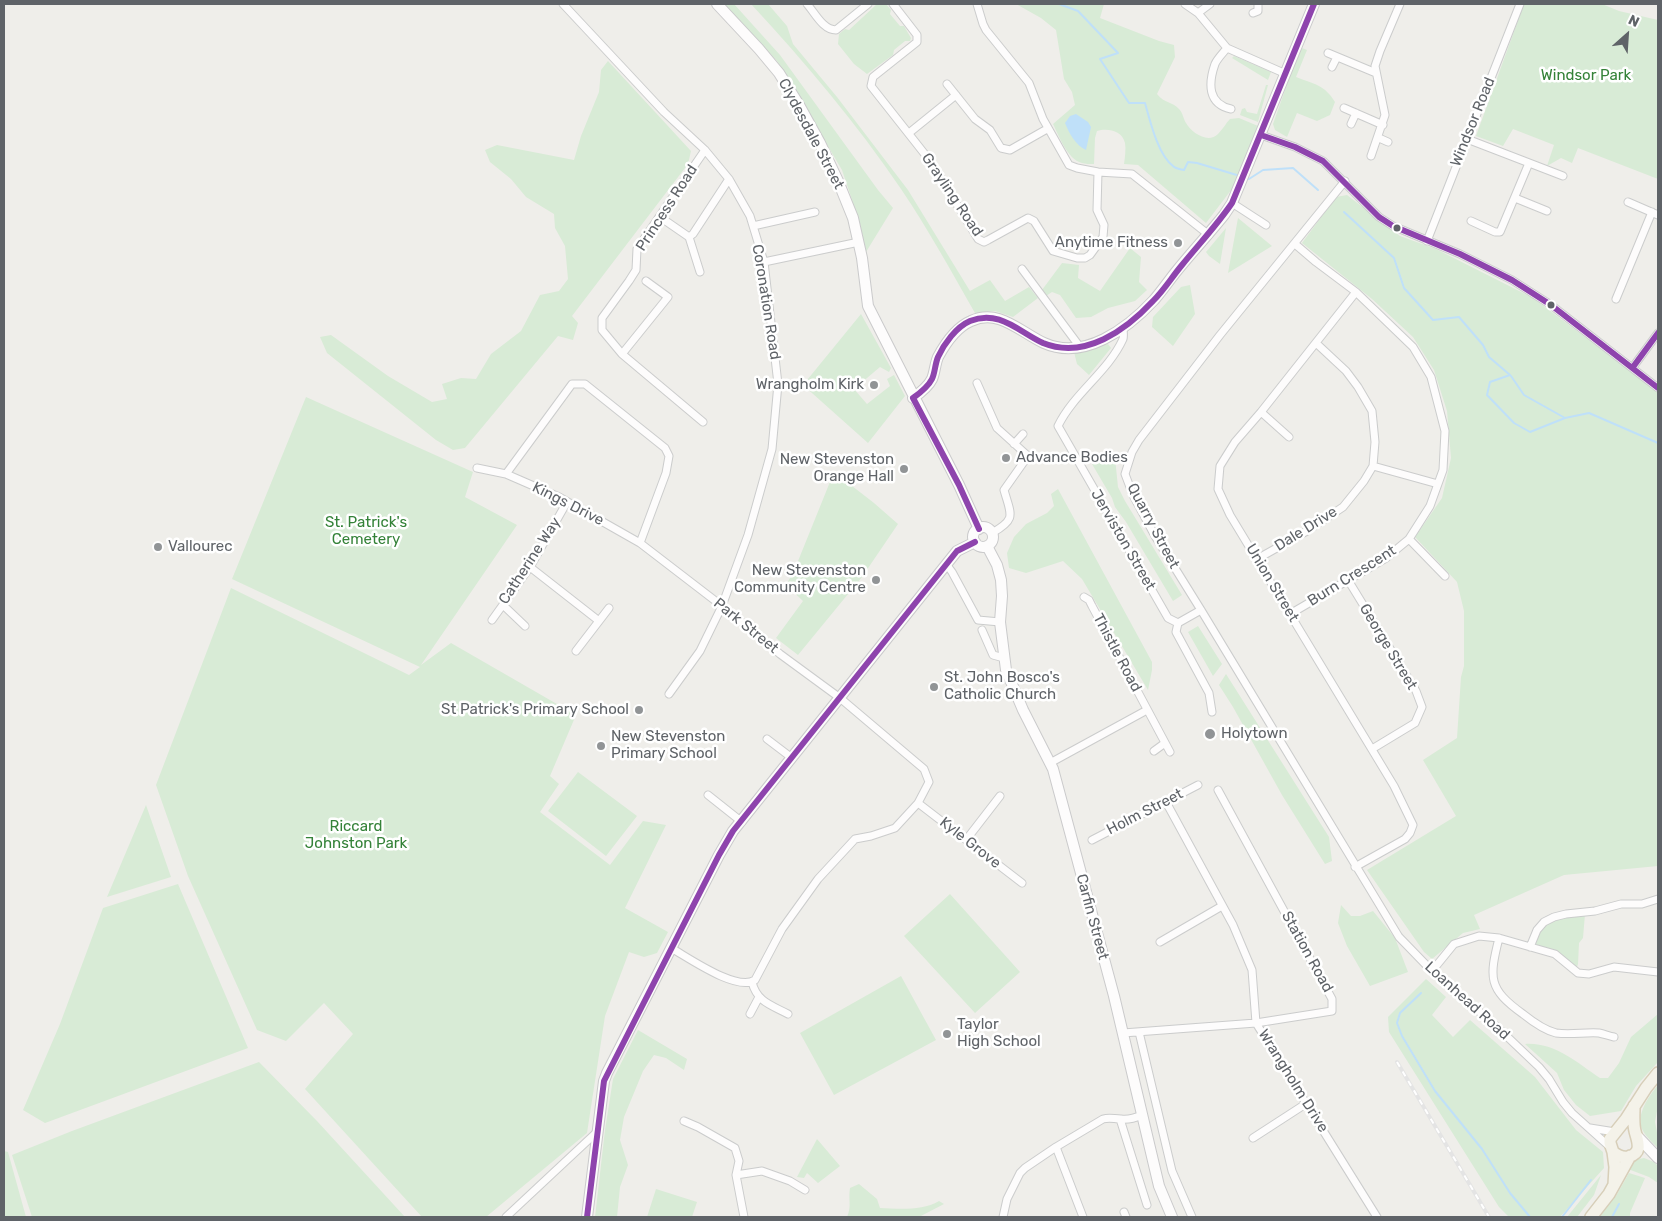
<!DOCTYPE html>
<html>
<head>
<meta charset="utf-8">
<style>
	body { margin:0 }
	#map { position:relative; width:1662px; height:1221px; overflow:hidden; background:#efeeea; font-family:Rubik,sans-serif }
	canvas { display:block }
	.frame { position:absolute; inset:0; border:5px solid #5f6368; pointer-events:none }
	.north { position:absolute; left:1602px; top:10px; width:50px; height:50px; -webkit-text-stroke:4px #fff; paint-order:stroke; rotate:26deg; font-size:14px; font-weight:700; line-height:20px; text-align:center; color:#5f6368 }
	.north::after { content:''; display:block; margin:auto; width:18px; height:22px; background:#5f6368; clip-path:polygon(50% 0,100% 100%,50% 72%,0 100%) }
</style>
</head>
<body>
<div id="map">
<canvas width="1662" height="1221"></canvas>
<div class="frame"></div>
<div class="north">N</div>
</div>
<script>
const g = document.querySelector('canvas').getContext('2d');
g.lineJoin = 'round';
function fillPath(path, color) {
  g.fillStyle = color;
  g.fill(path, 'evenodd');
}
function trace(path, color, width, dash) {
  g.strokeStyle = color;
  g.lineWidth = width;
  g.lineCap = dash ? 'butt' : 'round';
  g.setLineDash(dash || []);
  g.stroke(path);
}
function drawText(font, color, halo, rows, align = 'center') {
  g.font = font + ' Rubik,sans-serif';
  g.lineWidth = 5;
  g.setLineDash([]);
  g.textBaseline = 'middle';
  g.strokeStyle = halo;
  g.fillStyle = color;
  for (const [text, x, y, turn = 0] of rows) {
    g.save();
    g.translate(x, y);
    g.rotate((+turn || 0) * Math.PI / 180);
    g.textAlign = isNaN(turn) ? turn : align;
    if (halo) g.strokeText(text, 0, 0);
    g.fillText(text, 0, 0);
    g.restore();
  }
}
fillPath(new Path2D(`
	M723,4H734L780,55L878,190L893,208L866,252L860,224L842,170L777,61Z
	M751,4H768L787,26L793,44L837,97L908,190L970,291L990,280L1005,301L1029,287L1038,298L1013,317L995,311L975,313C951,271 928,229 901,189C857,124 805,62 751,4Z
	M877,4H886L891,10L890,14L900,26H904L911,38L910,41H905L894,50L893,55L867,74L854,64L838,44L839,34L845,29L849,30Z
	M1016,4H1104L1100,18L1159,41L1174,45L1175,57L1157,94C1165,104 1172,101 1179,109C1183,113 1183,118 1186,123C1192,133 1208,144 1218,134C1223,129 1226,123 1230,119L1239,118L1258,126L1235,185L1206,223L1138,165L1124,164C1125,157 1126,149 1125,143C1122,130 1107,128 1097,131L1095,138L1094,164C1090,164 1085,164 1082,163C1067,159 1059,136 1053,124L1075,105L1072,92L1064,79L1056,30L1041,18Z
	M1524,4H1602L1619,11L1658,20V179L1578,148L1572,163L1561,158L1547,166L1554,145L1513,129L1503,146L1476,136Z
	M1302,48L1307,50L1296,77C1314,84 1325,85 1335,102L1330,115L1317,121L1297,113L1287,137L1275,130L1273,124L1290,76Z
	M1234,56L1271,72L1268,80L1232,58Z
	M608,61L691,151L688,164L572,316L578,323L573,340L558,336L465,448L453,450L436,440L327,353L320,337L331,335L388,376L432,402L447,399L442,384L461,378L476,379L491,354L521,331L540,295L559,291L568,279L565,246L555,228L554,214L526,197L511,179L490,162L485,150L497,145L574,160L581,136L599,92L601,70Z
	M1266,85H1268L1258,122L1240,115L1242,109L1245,108L1247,112L1257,114Z
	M1347,195L1400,236L1436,249L1533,298L1658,392V866L1564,875L1474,915L1480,929L1463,933L1432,959L1424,952L1367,870L1456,816L1423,760L1457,738L1461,677L1464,666V611L1457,582L1415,537L1442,498L1451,458L1447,411L1434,370L1413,337L1372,299L1302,243L1336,197Z
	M1238,218L1272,246L1228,273Z
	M1226,228L1220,264L1209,256L1206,252Z
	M1130,248L1141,257L1139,282L1147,290L1135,301L1108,308L1091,317L1076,318L1060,295L1052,292L1046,296L1042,290L1062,263L1079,265L1078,278L1100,291Z
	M1190,285L1195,314L1173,346L1152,327L1153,317L1181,287Z
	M861,314L891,368L889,372L880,367L854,389L867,404L890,386L887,379L894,375L905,396L868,443L803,385Z
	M1108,344L1111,348L1089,375L1077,364L1074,352Z
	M306,397L473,472L465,497L517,525L421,665L451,643L576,715L550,776L559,784L540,812L610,865L643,821L666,825L625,908L668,932L657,953L644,957L629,952L605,1016L587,1133L486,1217H422L305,1089L353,1034L324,1003L286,1041L257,1030L188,876L156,785L231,588L409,675L420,667L232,579Z
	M1115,458L1118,487L1125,501L1182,595L1173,601L1126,522L1115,507L1112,498L1092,464Z
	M834,472L874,503L898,524L862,577L798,655L776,638L803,601L786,585L794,571Z
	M1058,489L1152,662V670L1148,690L1082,579L1063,561L1026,573L1009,568L1007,553L1014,537L1026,524L1047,513L1054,506L1051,494Z
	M1198,626L1222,664L1213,676L1188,632Z
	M1226,674L1329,837L1332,861L1325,864L1282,795L1233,707L1219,685Z
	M578,772L637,816L606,856L548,811Z
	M146,805L171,877L107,897Z
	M178,884L248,1048L45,1123L23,1110L60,1024L103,908Z
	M950,894L1020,972L975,1013L904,936Z
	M1341,905L1351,916H1360L1373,911L1395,938L1408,972L1370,986L1347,946L1338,923Z
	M1585,914L1583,938L1579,943L1578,964L1576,970L1563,959L1532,946C1541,917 1559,918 1585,914Z
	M901,976L936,1040L834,1095L800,1033Z
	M1426,979L1446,997L1432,1015L1453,1037L1470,1020L1535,1077L1576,1130L1603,1152L1604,1168L1560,1217H1509L1499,1207L1389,1032L1388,1017Z
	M1658,1014V1062L1636,1086L1621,1111L1590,1116L1576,1105L1564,1090L1557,1073L1525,1044C1555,1042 1577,1063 1600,1078H1608L1619,1063L1631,1037Z
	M638,1030L687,1059L684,1070L666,1058L654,1055L643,1071L624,1117L620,1140L628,1165L620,1187L617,1217H595L605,1130L613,1079Z
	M259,1062L317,1121L405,1217H32L12,1155L72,1131Z
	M1658,1085V1106L1655,1122L1658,1137V1148C1653,1143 1645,1136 1642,1129C1636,1114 1649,1096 1658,1085Z
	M817,1139L840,1166L818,1183L807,1173L804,1178L797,1177Z
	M4,1151L8,1152L26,1217H4Z
	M1644,1158L1654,1162L1658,1166V1183L1649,1177L1628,1169L1634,1160Z
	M1629,1173L1645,1178L1630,1213V1217H1598L1616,1196Z
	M1601,1175L1594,1195L1577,1217H1567Z
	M859,1184L877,1199L880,1208C899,1209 922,1211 939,1201L944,1204L919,1217H847C852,1206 848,1200 850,1188Z
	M656,1189L697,1202L692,1217H647Z`), '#d8ebd6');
fillPath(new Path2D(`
	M1076,114L1088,122L1091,127L1086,150C1076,146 1069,133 1065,123L1070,116Z`), '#bfe0f9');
trace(new Path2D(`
	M1059,4L1078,11L1118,53L1100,59L1129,103H1145C1150,121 1158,155 1173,166C1176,169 1180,169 1184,170L1188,162L1197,163L1240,176
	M1247,178L1249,179L1263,170L1293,168L1318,190
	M1344,212L1394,258L1404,288L1433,320L1459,317L1483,345L1489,357L1510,375L1490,382L1487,395L1514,423L1530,432L1565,418
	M1511,376L1524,395L1565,418L1589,413L1658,443
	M1421,993L1400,1013L1397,1023L1402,1036L1435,1091L1482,1149L1510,1193L1530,1217
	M1562,1217L1591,1180
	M1612,1217L1619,1204`), '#bfe0f9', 2);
const street = new Path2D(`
	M563,4L664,112L705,150L729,179L750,216L764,262L778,384L772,449L748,535L722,606L700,651L669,694
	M807,4C815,13 823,30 836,30L868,4
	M893,4L917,35V42L873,77L871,86L931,162L978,239L984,242L988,240L1028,218L1034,221L1053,251L1077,258H1085L1090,255L1103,237L1104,225L1097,210L1098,172
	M977,4L983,24L986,30L1029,83L1043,119L1069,165L1077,168L1098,172L1132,174L1209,235
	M1185,4L1198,13L1227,48L1286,74
	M1198,13L1210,4
	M1253,13L1258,11V4
	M1227,48C1223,53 1217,59 1215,64C1208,84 1208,104 1231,109
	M1328,53L1376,73
	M1332,67L1337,57
	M947,84L975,119L990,130L1001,148L1010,150L1047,129
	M1344,108L1383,125
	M1351,124L1356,113
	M909,133L956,95
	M1261,135L1295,147L1323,161L1379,217L1393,226L1460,254L1512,280L1551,305L1658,388
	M1379,138L1388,142
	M1467,139L1563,176
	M1371,156L1385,115L1375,66L1380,51L1400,4
	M1345,181L1220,335L1139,440L1132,452L1125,474L1133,495L1155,536L1201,610L1399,937L1432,971L1496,1026L1539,1067L1549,1079L1563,1102L1572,1113L1611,1148
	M1515,198L1547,211
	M1628,202L1658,215
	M1232,203L1266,225
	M660,217L689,237L693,234L729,179
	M1471,221L1495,232H1500L1529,163
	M753,226L815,212
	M689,237L700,272
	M1427,241L1520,4
	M764,262L859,242
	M1022,269L1080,347
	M1616,299L1652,212
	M1123,328C1123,332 1124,335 1123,339C1108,372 1074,393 1058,426L1168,618L1178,623L1176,632L1209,693L1212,712
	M622,354L668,297L646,281
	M1633,367L1658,333
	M977,383L997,428L1028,456L1004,490C1011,515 1017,519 992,533
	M1261,412L1289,437
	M703,422L622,354L602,330V318L629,281L636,270L637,249L705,150
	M1014,444L1023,434
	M1373,466L1438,484
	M477,468L506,474L559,497L640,543L722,606L780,654L840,698L924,769L929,782L918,803L895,828L871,836L855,839L818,879L782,929L755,980C737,992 689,958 671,948
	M506,474L572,384H585L665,448L669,456L666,473L640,543
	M1409,539L1445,576
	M1257,559L1307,531L1343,507L1364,481L1373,466L1375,442L1372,411L1358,387L1346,371L1316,343
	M946,564L952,572L978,620L1000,622
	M530,567L599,621
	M1348,580L1416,691L1422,707L1415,723L1372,749
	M1084,597L1089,600L1092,606L1170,752
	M503,605L525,626
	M1290,614L1386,558L1409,539L1430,506L1443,470L1445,431L1431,377L1413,347L1356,292L1316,262L1295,244
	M492,620L530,567L567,502
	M1178,623L1201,610
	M982,630L993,655L1004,658
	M576,651L609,608
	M767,739L792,758
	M1154,751L1165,743
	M1050,763L1147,710
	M708,795L742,822
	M1166,802L1233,925L1252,970L1256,1023L1377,1217
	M918,803L1022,883
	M966,840L1000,796
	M1092,840L1198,785
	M1355,867L1405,839L1410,833L1413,825L1394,786L1230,515L1218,489L1220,466L1235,442L1261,412L1356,292
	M1499,938C1489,978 1488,989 1523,1014C1533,1022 1544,1030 1556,1033C1571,1035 1585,1032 1599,1033C1604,1034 1609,1036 1614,1037
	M1160,942L1222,906
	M1530,947L1537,930L1544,922L1554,917L1566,914L1595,911L1621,904H1642L1658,899
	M1432,971L1454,944L1479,936L1499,938L1555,954L1578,973L1589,974L1614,967L1658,972
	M752,982C757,1002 771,1005 788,1014
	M750,1014L759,997
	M1139,1032L1172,1171L1192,1217
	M1123,1033L1256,1023L1332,1011V999L1218,790
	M1120,1119L1147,1205
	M684,1121L698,1127L735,1148L739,1161L736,1175L744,1217
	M1590,1128L1615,1132
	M1253,1138L1307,1103
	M1056,1147L1083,1217
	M736,1175L762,1171L790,1181L805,1190
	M1124,1212L1126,1217
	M506,1217L598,1131
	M1003,1217L1007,1199L1020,1173L1025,1168L1056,1147L1103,1119C1110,1117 1114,1119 1121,1119C1128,1120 1135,1118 1142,1115`);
const secondary = new Path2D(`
	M717,4L759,49L779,73L799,105L820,143L838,181L853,218L862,258L868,306L959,485L979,529
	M913,398C920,393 928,387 932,379C935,372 935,364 938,357C945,344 957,327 971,321C999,308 1020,332 1044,343C1084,361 1127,329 1154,300C1161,292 1168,282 1175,273C1191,253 1208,235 1224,215L1232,203L1314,4
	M973 537a10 10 0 1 1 20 0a10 10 0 1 1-20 0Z
	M987,546L997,565L1001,580L1002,596L1000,622L1006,670L1023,710L1053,769L1114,996L1159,1186L1172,1217
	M1638,1137L1658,1158
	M587,1217L604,1081L607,1073L719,855L733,831L957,551L975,542`);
const primary = new Path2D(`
	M1613,1152C1618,1156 1622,1158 1628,1157C1644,1153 1637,1140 1635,1131C1633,1123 1634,1114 1634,1106
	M1614,1185L1615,1167L1613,1152L1610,1143V1139L1626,1119L1646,1088L1658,1073
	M1591,1217L1609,1194L1630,1156`);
trace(street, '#cbcccc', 9);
trace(secondary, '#cacacb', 12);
trace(primary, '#d7ceb8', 14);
trace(street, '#fdfcfc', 7);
trace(secondary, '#fdfcfc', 10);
trace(primary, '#f4f2e9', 11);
const rail = new Path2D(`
	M1397,1062L1489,1217`);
trace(rail, '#e4e4e4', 4);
trace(rail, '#fff', 2, [5.5]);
trace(new Path2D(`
	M1261,135L1295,147L1323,161L1379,217L1393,226L1460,254L1512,280L1551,305L1658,388
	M1633,367L1658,333
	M913,398C920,393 928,387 932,379C935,373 935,364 938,357C944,344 956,327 970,321C999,309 1019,332 1043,343C1085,360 1126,330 1153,301C1164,290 1172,277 1182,265C1199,244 1217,225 1232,203L1314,4
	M913,398L959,485L979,529
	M587,1217L604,1081L719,855L733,831L957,551L975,542`), '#8e44ad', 6);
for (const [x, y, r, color] of [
	[1397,228,4.5,"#5f6368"],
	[1178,243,5,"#919496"],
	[1551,305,4.5,"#5f6368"],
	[874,385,5,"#919496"],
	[1006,458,5,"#919496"],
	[904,469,5,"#919496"],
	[158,547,5,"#919496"],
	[876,580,5,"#919496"],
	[934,687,5,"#919496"],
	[639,710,5,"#919496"],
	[1210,734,6,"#919496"],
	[601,746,5,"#919496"],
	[947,1034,5,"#919496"]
]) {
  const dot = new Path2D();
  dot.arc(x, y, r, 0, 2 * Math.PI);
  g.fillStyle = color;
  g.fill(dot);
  trace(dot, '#fff', 2);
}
drawText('15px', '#348238', '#fff', [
	["Windsor Park",1586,76],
	["St. Patrick's",366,523],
	["Cemetery",366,540],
	["Riccard",356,827],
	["Johnston Park",356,844]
]);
drawText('15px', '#5f6368', '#fff', [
	["Windsor Road",1473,122,-68],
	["Clydesdale Street",811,134,62],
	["Grayling Road",952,195,56],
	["Princess Road",667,208,-57],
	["Coronation Road",766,302,81],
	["Kings Drive",568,504,27],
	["Quarry Street",1153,526,62],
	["Dale Drive",1306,529,-32],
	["Jerviston Street",1123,540,60],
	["Catherine Way",530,561,-57],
	["Burn Crescent",1352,576,-32],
	["Union Street",1272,583,59],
	["Park Street",746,626,39],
	["George Street",1388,647,59],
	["Thistle Road",1117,653,62],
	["Holm Street",1145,812,-27],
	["Kyle Grove",970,843,38],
	["Carfin Street",1092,917,75],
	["Station Road",1307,952,61],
	["Loanhead Road",1467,1001,42],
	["Wrangholm Drive",1293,1081,58]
]);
drawText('15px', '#5f6368', '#fff', [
	["Anytime Fitness",1168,243,"right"],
	["Wrangholm Kirk",864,385,"right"],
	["Advance Bodies",1016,458],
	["New Stevenston",894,460,"right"],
	["Orange Hall",894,477,"right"],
	["Vallourec",168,547],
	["New Stevenston",866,571,"right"],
	["Community Centre",866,588,"right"],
	["St. John Bosco's",944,678],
	["Catholic Church",944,695],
	["St Patrick's Primary School",629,710,"right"],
	["Holytown",1221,734],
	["New Stevenston",611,737],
	["Primary School",611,754],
	["Taylor",957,1025],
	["High School",957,1042]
], 'left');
</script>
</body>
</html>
